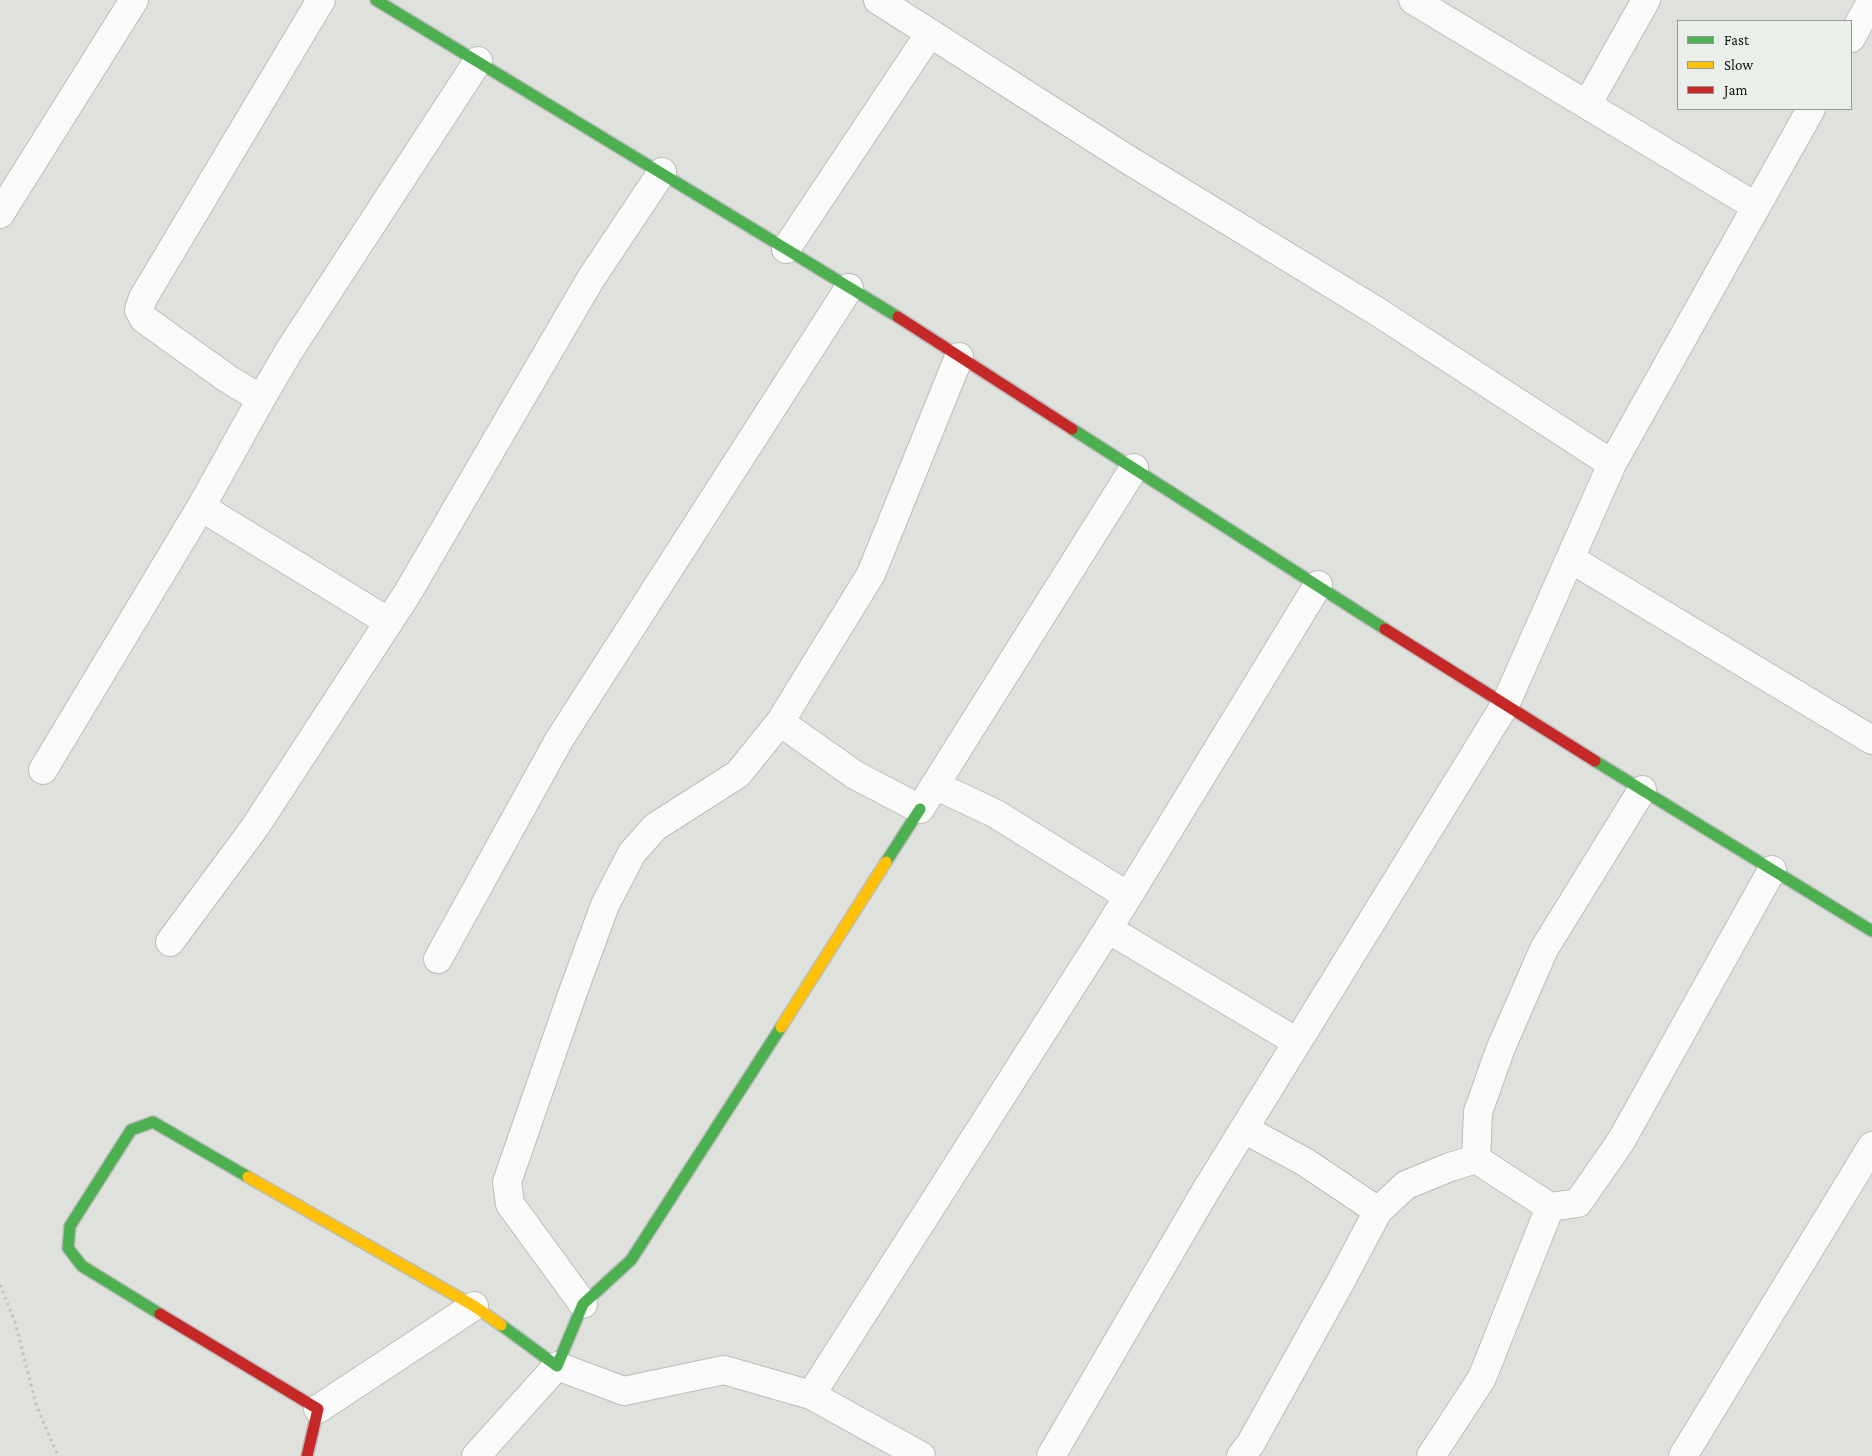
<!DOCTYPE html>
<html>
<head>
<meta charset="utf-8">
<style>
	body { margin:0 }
	#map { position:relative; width:1872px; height:1456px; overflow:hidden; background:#dfe1dd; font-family:"Crimson Pro",serif }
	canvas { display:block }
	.legend { position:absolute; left:1677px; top:20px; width:175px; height:90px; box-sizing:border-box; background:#ebefe9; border:1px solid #959894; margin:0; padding:6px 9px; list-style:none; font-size:15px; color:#141614 }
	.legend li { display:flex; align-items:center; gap:10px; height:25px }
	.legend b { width:25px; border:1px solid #959894 }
</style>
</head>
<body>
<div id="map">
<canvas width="1872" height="1456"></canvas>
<ul class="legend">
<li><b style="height:6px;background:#4caf50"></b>Fast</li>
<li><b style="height:6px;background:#ffc107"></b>Slow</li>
<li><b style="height:6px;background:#c62828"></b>Jam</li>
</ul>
</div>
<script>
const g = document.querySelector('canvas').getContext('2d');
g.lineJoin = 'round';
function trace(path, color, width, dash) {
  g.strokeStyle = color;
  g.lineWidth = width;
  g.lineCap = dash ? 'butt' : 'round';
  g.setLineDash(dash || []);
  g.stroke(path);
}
const street = new Path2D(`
	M321,0L143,298L139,310L144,319L228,379L261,399L289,351L478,61
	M878,0L1127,159L1378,312L1612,464
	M1413,0L1755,206
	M1851,38L1872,0
	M1587,105L1646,0
	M0,214L134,0
	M786,249L930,33
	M201,507L389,622
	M1571,559L1872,740
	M780,722L855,775L920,809L935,785L996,814L1128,896
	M43,770L201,507L261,399
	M935,785L1134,468
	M1108,929L1297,1042
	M170,942L255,827L407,594L590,280L662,172
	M438,959L559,740L849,288
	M1244,1129L1305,1162L1378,1211
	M1476,1159L1478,1112L1500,1050L1544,949L1642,790
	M583,1304L510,1204L507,1182L573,992L605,905L632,853L655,827L738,774L780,722L871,574L959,357
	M811,1395L921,1456
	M318,1409L474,1306
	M476,1456L557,1366L624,1391L724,1370L811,1395L1108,929L1318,585
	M1051,1456L1205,1192L1505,705L1612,464L1811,109
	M1241,1456L1251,1443L1342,1279L1378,1211L1406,1185L1450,1167L1476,1159L1550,1207L1578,1203L1621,1141L1772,870
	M1431,1456L1482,1378L1550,1207
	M1683,1456L1872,1146`);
const fast = new Path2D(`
	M376,0L898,317
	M1072,429L1385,629
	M1595,761L1872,931
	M886,862L920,809
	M160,1314L82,1266L68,1248L70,1226L131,1130L153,1122L248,1177
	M501,1325L557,1366L583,1304L631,1260L781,1027`);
const slow = new Path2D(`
	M781,1027L886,862
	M248,1177L474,1306L501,1325`);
const jam = new Path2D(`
	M898,317L1072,429
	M1385,629L1595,761
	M160,1314L318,1409L307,1456`);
trace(street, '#bcbdbb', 30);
trace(fast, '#bcbdbb', 14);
trace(slow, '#bcbdbb', 14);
trace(jam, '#bcbdbb', 14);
trace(new Path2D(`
	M0,1285L15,1322L36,1405L58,1456`), '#c0c1c0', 3, [2.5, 4]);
trace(street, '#fafafa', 28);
trace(fast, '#4caf50', 11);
trace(slow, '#ffc107', 11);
trace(jam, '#c62828', 11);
</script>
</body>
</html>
